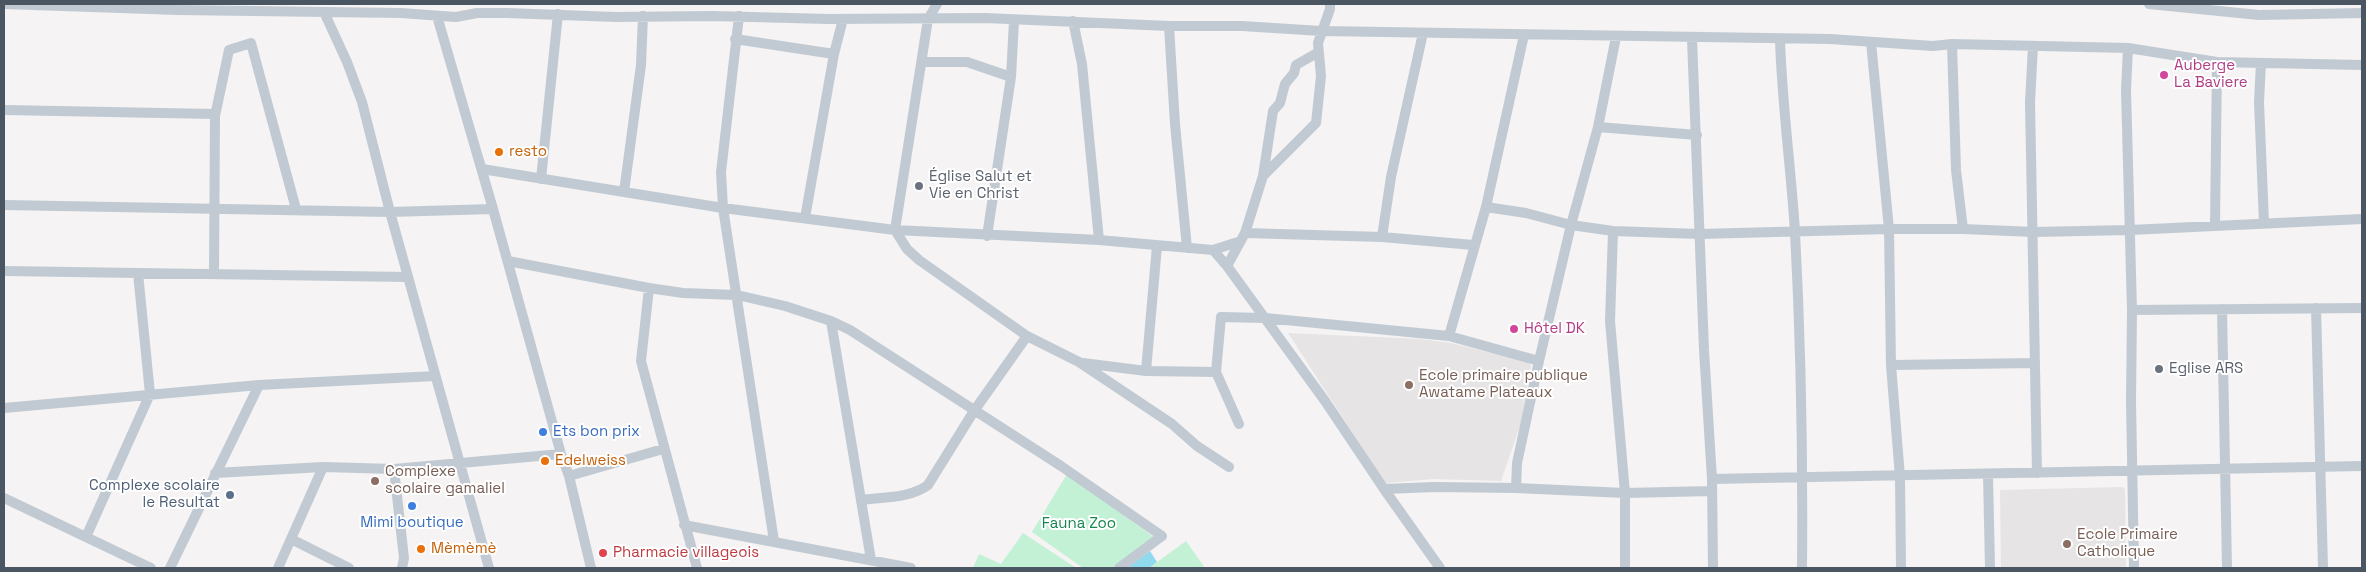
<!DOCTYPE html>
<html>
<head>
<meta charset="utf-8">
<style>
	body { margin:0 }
	#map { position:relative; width:2366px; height:572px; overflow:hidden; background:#f5f3f3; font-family:"Space Grotesk",sans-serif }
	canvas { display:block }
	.frame { position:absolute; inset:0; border:5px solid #4a5661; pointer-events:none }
</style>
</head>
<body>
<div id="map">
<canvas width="2366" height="572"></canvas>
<div class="frame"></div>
</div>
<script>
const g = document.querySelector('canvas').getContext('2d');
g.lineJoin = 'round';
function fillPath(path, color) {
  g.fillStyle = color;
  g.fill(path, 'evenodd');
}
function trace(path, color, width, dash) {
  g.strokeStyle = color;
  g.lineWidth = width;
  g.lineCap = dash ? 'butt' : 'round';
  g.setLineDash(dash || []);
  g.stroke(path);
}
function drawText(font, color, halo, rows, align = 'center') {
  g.font = font + ' "Space Grotesk",sans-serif';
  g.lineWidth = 4;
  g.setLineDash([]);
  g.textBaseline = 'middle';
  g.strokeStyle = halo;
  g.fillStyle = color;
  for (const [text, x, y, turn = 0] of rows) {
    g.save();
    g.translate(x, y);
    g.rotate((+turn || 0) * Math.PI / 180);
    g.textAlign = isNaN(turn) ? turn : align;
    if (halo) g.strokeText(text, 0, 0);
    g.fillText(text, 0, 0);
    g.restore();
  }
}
fillPath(new Path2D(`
	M1288,333L1420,339L1451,343L1528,362L1531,366L1522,420L1501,481L1434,479L1385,483Z
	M2122,487L2125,489L2126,568H2001L2000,490Z`), '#e6e4e5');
fillPath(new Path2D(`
	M1067,474L1155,538L1112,568H1083L1032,532Z
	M1023,533L1076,568H973L979,554L1001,564Z
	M1186,541L1205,568H1149Z`), '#c3f1d5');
fillPath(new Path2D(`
	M1150,551L1157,562L1149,568H1127Z`), '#90daee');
trace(new Path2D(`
	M4,4L178,10L401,13L456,17L477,13H507L616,17L712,16L829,19L985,18L1169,26H1242L1321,31L1830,39L1933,46L1952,44L2128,48L2217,62L2362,65
	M937,4L928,19L895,230L907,249L919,260L1027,336L1079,362L1172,424L1197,446L1229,467
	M2149,4L2259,15L2362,13
	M324,12L347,62L362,102L390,212L489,568
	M437,16L493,209L561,454L569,476L591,568
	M739,16L721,172L723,208L774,541
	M1073,21L1082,64L1099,240
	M1169,26L1175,124L1187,248
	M735,39L834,54
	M1692,39L1704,350L1712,479L1713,568
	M1780,40C1782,104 1791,168 1795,232C1801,344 1803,456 1802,568
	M1871,42L1889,229L1891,365L1900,477L1901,568
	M1952,44L1956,170L1963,229
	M2033,46L2030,102L2037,473
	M2128,48L2126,90L2132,310L2131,401L2134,568
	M922,62H967L1011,77
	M2261,63L2259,102L2264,223
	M4,110L215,114L214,273
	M215,116L229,50L251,43L296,209
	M1598,127L1697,135
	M482,169L723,208L895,230L1099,240L1213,250L1241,241
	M1263,176L1316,123L1321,76L1318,43L1330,9V4
	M541,179L558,14
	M624,192L641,65L643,16
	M4,205L390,212L493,209
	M1486,207L1526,213L1571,225L1613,231L1699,234L1889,229H1963L2034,232L2130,230L2362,219
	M805,218L834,54L843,19
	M2215,226L2217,62
	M1613,231L1610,321L1625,493V568
	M1245,233L1382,237L1473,245
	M987,236L1011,77L1014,21
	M1382,237L1391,177L1423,33
	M1213,250L1227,266L1325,401L1384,489L1440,568
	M508,261L649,288L683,293L737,295L785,306L831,321L850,330L1061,466L1162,536L1119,568
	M1227,266L1245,233L1263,176L1273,111L1280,103L1285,84L1294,73L1296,65L1317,53
	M4,271L407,277
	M649,288L641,361L697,568
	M2316,308L2323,568
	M2222,309L2227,568
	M2132,310L2362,308
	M831,321L871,560
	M1449,336L1486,207L1524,35
	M1083,363L1146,371L1216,372
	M1891,365L2035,363
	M1146,371L1157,246
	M4,408L259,385L435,376
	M1239,424L1216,372L1221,317L1265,318L1449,336L1539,361
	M394,469L404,558L402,568
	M215,473L323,467L394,469L561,454
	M1988,475L1990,568
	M569,476L663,449
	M1712,479L2362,466
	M1516,488L1517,463L1539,361L1571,225L1598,127L1616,37
	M1384,489L1435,487L1516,488L1625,493L1712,491
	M4,498L151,568
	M862,500C884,497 911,498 928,485L974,411L1027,336
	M684,525L911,568
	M86,537L150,394L138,273
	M291,539L349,568
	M170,568L259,385
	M278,568L323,467`), '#c1cad2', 10);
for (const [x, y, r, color] of [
	[2164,75,5,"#d1479c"],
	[499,152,5,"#e8710a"],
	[919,186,5,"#6b7280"],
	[1514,329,5,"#d1479c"],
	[2159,369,5,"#6b7280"],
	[1409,385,5,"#8d6e63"],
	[543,432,5,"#3f7fe0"],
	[545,461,5,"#e8710a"],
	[375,481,5,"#8d6e63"],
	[230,495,5,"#5c6f8a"],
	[412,506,5,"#3f7fe0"],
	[2067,544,5,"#8d6e63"],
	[421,549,5,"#e8710a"],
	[603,553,5,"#e0444e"]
]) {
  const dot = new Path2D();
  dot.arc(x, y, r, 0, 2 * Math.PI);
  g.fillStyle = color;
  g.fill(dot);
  trace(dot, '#fff', 2);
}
drawText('15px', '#b23c85', '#fff', [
	["Auberge",2174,66],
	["La Baviere",2174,83],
	["Hôtel DK",1524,329]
], 'left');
drawText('15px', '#c56008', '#fff', [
	["resto",509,152],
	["Edelweiss",555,461],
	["Mèmèmè",431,549]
], 'left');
drawText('15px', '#5b616d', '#fff', [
	["Église Salut et",929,177],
	["Vie en Christ",929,194],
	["Eglise ARS",2169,369]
], 'left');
drawText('15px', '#785e54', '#fff', [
	["Ecole primaire publique",1419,376],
	["Awatame Plateaux",1419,393],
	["Complexe",385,472],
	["scolaire gamaliel",385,489],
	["Ecole Primaire",2077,535],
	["Catholique",2077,552]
], 'left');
drawText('15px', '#366cbe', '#fff', [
	["Ets bon prix",553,432],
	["Mimi boutique",412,523,"center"]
], 'left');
drawText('15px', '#4e5e75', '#fff', [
	["Complexe scolaire",220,486],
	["le Resultat",220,503]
], 'right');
drawText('15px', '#17864f', '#fff', [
	["Fauna Zoo",1079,524]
]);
drawText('15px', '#be3a42', '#fff', [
	["Pharmacie villageois",613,553]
], 'left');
</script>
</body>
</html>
